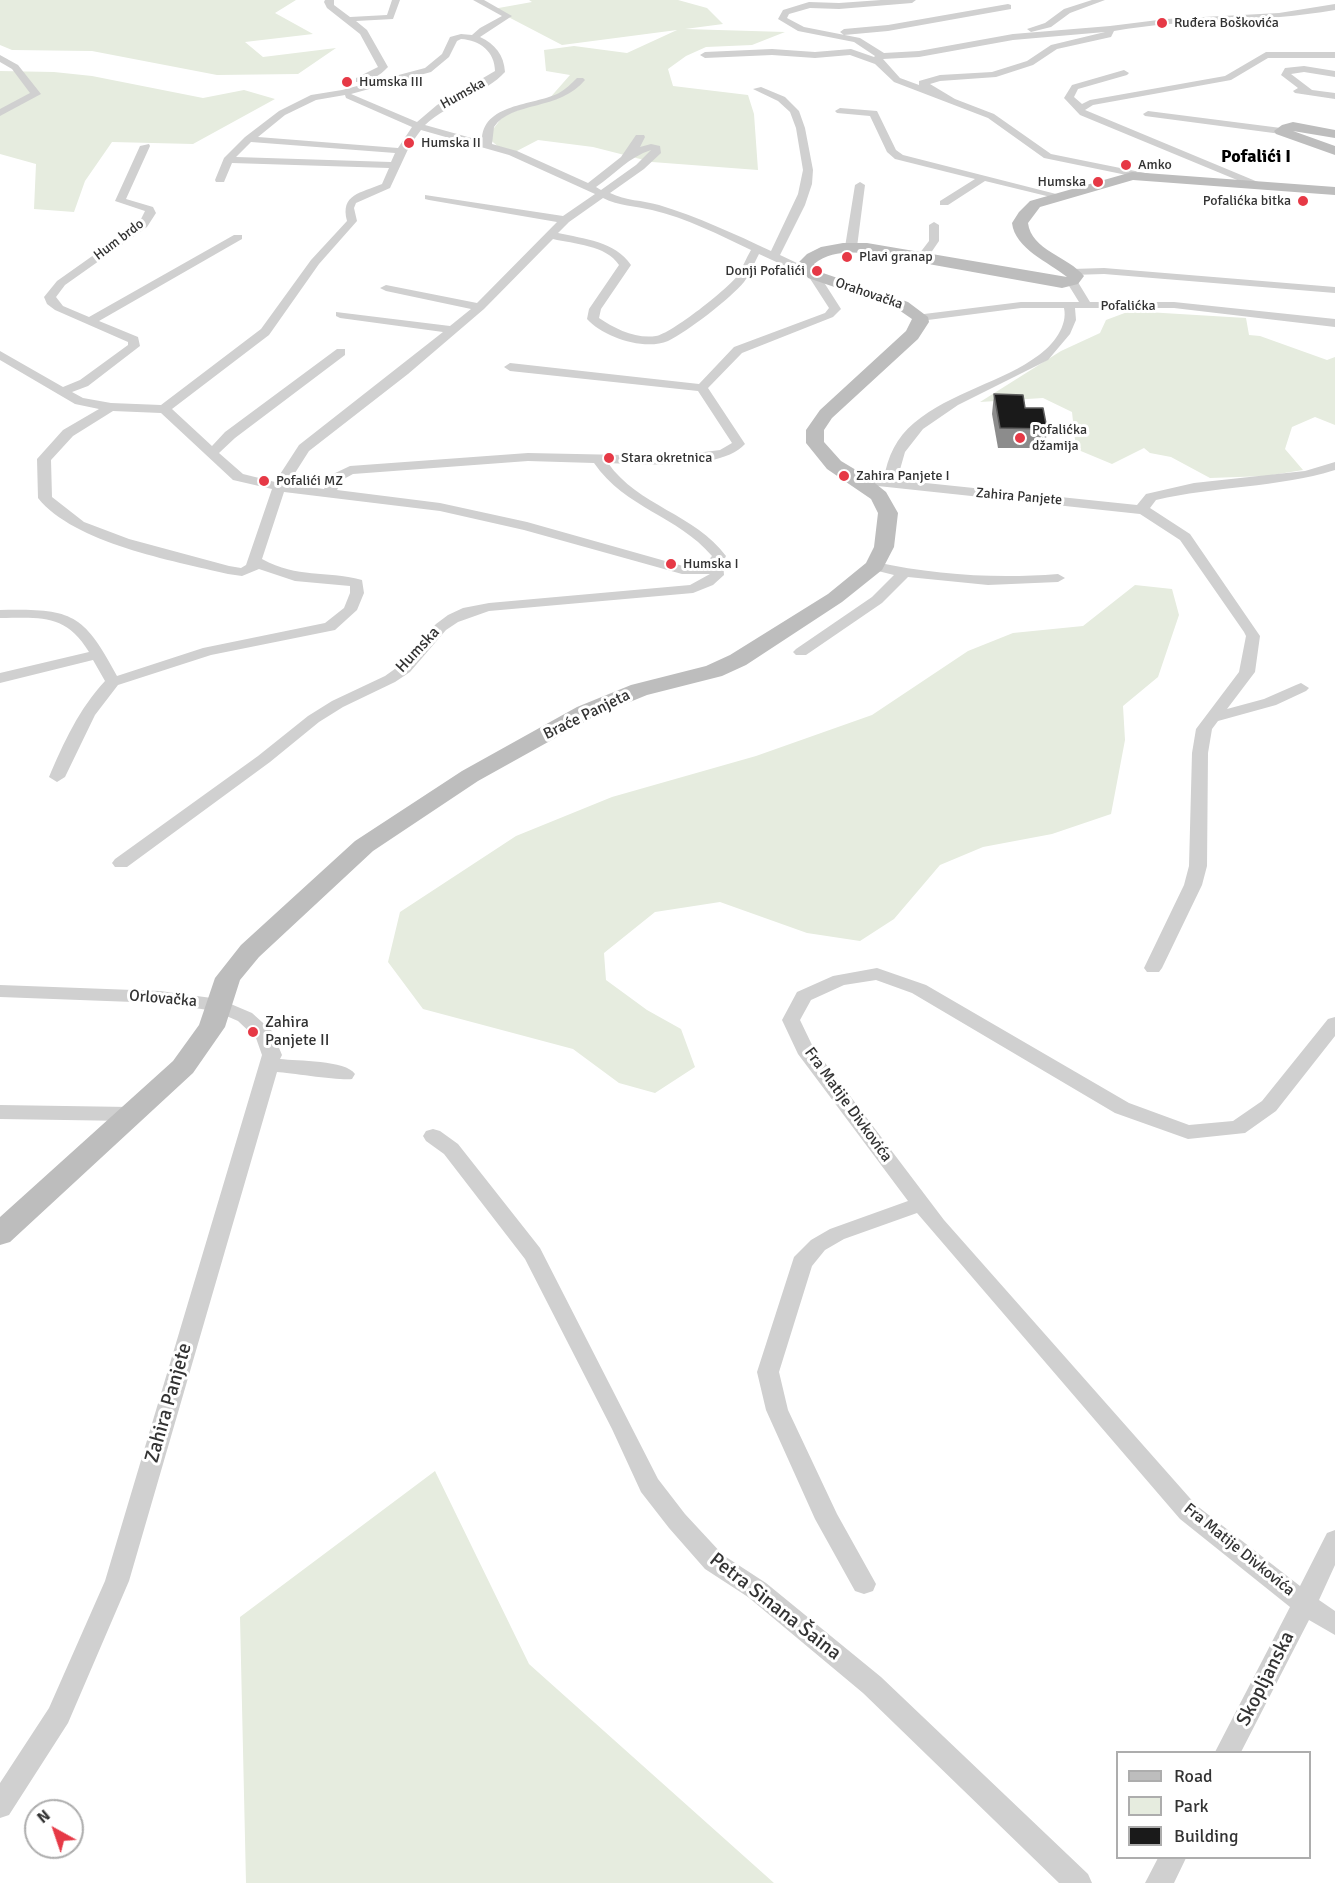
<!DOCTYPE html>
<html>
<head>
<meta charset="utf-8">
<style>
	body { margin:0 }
	#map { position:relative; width:1335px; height:1883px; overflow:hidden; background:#fff; font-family:Signika,sans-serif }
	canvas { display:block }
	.legend { position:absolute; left:1116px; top:1751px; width:195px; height:108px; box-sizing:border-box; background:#fff; border:2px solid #adadad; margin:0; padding:8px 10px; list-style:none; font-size:18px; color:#333 }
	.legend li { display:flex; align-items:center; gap:12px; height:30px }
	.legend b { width:30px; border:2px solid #adadad }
	.north { position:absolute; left:24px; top:1799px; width:60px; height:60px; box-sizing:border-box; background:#fff; border:2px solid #adadad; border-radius:50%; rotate:320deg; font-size:16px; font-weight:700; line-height:24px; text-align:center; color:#333 }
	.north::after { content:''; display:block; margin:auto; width:21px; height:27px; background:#e63946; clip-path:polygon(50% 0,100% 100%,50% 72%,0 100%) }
</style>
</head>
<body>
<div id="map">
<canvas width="1335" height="1883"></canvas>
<ul class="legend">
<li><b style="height:8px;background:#bdbdbd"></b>Road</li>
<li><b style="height:16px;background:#e6ecdf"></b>Park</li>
<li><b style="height:16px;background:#1a1a1a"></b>Building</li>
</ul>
<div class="north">N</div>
</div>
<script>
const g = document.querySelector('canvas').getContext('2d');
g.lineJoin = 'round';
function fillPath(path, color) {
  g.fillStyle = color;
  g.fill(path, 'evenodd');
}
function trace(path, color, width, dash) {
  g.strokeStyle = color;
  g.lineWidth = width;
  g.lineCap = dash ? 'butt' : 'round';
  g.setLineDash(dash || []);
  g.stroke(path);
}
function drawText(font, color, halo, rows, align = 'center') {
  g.font = font + ' Signika,sans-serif';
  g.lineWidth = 6;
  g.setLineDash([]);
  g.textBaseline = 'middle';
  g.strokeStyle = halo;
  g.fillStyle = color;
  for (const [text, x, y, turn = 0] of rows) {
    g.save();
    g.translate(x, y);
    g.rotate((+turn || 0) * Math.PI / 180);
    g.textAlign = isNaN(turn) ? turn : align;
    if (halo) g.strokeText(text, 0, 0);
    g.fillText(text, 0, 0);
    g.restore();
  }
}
fillPath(new Path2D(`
	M0,0H296L275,13L313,34L245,42L263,57L336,48L298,74L217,75L92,51L12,50L0,45Z
	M529,0H678L707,8L723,24L685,29L785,32L752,45L706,47L686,56L668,69L673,86L748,95L754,114L758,170L652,162L593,147L538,140L513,153L501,149L487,137L504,115L548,100L570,75L546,71L544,50L574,46L627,53L677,30L562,45L493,9L532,2Z
	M0,71L54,72L92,76L203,98L244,90L275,99L193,144L112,142L85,181L74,212L34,209L36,164L0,154Z
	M1130,311L1246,318L1249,335L1260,336L1327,360L1335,357V425L1315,417L1292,427L1285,449L1303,470L1266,476L1210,478L1171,457L1150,453L1144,448L1112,464L1076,449L1072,412L1043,398L980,402L1061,351L1100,333L1106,320Z
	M1135,585L1172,589L1179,615L1158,677L1123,706L1125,740L1111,814L1052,834L983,847L940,865L894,919L860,941L807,933L720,902L655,912L604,953L606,980L647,1010L681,1029L695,1067L655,1093L619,1083L573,1049L423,1009L388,962L400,912L516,836L612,797L756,756L872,715L968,651L1013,633L1083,626Z
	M435,1471L529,1664L774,1883H246L240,1617Z`), '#e6ecdf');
fillPath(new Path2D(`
	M325,0H334V5L350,17L387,15L392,0H400L393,19L356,21L367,30L388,67C380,76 367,83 356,82V78L378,67L360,34L327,8L324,2Z
	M473,0H484L512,16L480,37C495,44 504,55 505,72C486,93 449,103 425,125L482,141C482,103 533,106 559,93C566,89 571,84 577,78H583L585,80C560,111 511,101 494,127L492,144L517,151L588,183L621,157L636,135H644L645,137L640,147L651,144L660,146L661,153L644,169L610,193C626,201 642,200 659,205C698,217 735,234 771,251L798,194L803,170L796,128L790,112L778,101L753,89L761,87L785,97L799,111L805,128L813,170L812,184L805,205L780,255L818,273L841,309L833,317L742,353L708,388L745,444C721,471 642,464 608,463C638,506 695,514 726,556L723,562L724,575L713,585L693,593L489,611L458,622L446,630L410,672L395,682L343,707L319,722L270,762L127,867H115L112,863L115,859L258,756L308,716L332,701L385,676L399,666L436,624L448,615L463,608L489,603L690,585L710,574H682L524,530L440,511L284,492L262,559C299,579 324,570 362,580L364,593L357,610L335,630L211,655L118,685L95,715L65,777L57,782L49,777C64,742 79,709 105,681L93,660L0,683V673L89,652C65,613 41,618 0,618V610C71,609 83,612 117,676L203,648L325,623L344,608L350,593V586L295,581L259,569L242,576L228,574C173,561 74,543 38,498L37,459L63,430L99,409L75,404L0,360V351L63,387L80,380L128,345V342L55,310L47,304L44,297L57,281L139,223L145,211L115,201L140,146L149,144L150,146L126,199L153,207L156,213L147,227L65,285L56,297L63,306L89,317L234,235H242V239L99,321L138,337L140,346L88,386L72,392L83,398L111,403L161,405L261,329L311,260L347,221C340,194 361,193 382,184L389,168L232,163L224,182H216L215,180L224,158L245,137L279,111L311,95L342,90L425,68L442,54L450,37L461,34L472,35L480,28L502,16ZM461,39C480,40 495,52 495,71L437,105L417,122L351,94L431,72L449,57L457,41ZM345,95L346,98L412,127L398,148L258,137L285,115L316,100ZM421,130L509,155L595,194L563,216L425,195V199L429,200L557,222L477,303L386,285L380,288L386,291L471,309L450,326L336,312V316L340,318L443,332L299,445L275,482L243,474L219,453L235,438L345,355V349H337L225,432L212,446L172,409L269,335L319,264L357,221L354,208L356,203L390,188L410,145ZM251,142L395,153L391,162L236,157ZM651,150L636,165L601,190L596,187C615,174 629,157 651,150ZM603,198C619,206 635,206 652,210C687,218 719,235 751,250C746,258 743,267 738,275C729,288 671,334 656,336C636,339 615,329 599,318L601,309L631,265C615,241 584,239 558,233L569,222ZM553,239C574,244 606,245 619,265L589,309L587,319C603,337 644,351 668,341C687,332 731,298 744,282C751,273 754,263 759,254L809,277L829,308L825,313L734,347L699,384L510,363L504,367L510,371L698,391L732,443L720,450L672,456L528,453L350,466L331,475L324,489L288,484L309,451L408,374L484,309ZM113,411L161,413L233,480L272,489L246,565L241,568L229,566L129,539L84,522L52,497L51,460L73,436ZM528,461L594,463C626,509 677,515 712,556C704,567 694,566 683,566L527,522L440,503L337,490L342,480L353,474Z
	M881,0H916L912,3L839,9L810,8L789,14L787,18L804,27L860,38L884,53L919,51L1013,34L1110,26L1166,19L1279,13L1335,4V10C1262,23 1187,18 1114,31L1111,37L1057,49L1033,65L996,77L940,81L930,84L955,99L994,114L1051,154L1150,174V178L1146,179L1044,158L988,118L894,82L875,64L850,55L815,58L772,55L705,58L700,55L705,52L772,49L815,52L851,49L874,57L875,56L854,42L798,31L778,19L783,10L809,2L839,3ZM1105,32L1051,45L1027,61L992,72L940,75L919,81V85L900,78L883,59L919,57L1013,40Z
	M1092,0H1105L1070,13L1051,27L1031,32L1027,29L1045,23L1064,9Z
	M1008,4L1011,5V9L888,31L844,35L840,32L844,29L888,25Z
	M1266,52H1335V58H1268L1231,80L1093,105L1085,110L1258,182V186L1254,187L1080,115L1064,98L1072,85L1124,70L1129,73L1127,75L1078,89L1074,97L1082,104L1090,100L1225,76Z
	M0,55L18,65L41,94L0,116V109L30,93L12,69L0,62Z
	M1304,66L1335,71V77L1304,72L1291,74L1312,90L1335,93V99L1295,93L1293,91L1298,88L1281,75L1285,68Z
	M840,108L877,111L896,150L903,155L1064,196L1059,199L985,181L948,205H940V201L975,179L895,159L887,152L870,116L837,113L835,111Z
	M1148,111L1281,128L1286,131L1281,134L1145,116L1143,114Z
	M860,182L865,185L857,247L851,250L845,247L855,185Z
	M934,222L939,225V241L926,260H918L916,258L929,241V225Z
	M1104,268L1335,287V293L1104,274L1072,275L1066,272L1072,269Z
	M1072,278L1076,279L1090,302H1174L1335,319V327L1174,308H1075L1076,320L1070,334L1048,360L958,405L923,429L905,452L897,480L1137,505L1146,494L1194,483L1305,471L1335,462V470C1277,488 1215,486 1156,500L1150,508L1190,534L1260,636L1255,672L1227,709L1264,699L1296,685L1301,683L1309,688L1306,691L1276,705L1218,721L1212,729L1208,753L1207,866L1202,885L1162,968L1159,972H1147L1144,968L1184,885L1189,866L1192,753L1196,729L1239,672L1246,636L1244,632L1180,540L1140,514L859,484L852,480L859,476L884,479C887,457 897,437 914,423C951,392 1003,382 1039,355C1053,345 1068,326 1064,308H1021L920,321L916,319V315L1021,302H1079L1066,281Z
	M875,562C936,575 996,579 1058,574L1065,578L1058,582L988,585L908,577L882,603L806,655H796L793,652L796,649L872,597L894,575L870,569L868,566Z
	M877,968L926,985L1129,1103L1189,1125L1233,1121L1262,1101L1328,1019L1335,1017V1036L1276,1111L1245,1133L1188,1139L1115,1113L912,993L876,980L844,985L811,1000L800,1020L813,1047L944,1220L1196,1505L1300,1586L1327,1533L1335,1530V1565L1319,1600L1335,1611V1635L1309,1620L1241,1752H1215L1290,1607L1180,1519L917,1213L844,1239L825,1250L812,1266L779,1372L788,1410L837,1514L876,1584L873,1591L864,1594L855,1591L815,1519L766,1410L757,1372L794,1257L811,1240L830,1229L908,1201L798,1054L782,1020L797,992L833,976Z
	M0,985L160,991L219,999L252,1013L272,1031L282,1055L280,1059C297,1061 346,1060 355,1074L352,1079C342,1081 291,1073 277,1072L129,1581L68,1723L9,1815L0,1818V1783L49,1708L105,1581L262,1055L256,1038L238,1021L215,1011L160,1003L0,997Z
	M0,1105L130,1107L137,1109L140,1114L137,1119L130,1121L0,1119Z
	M433,1129L440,1131L458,1144L540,1248L658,1479L685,1514L723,1555L766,1583L881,1677L1088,1874L1092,1883H1059L863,1693L748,1597L705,1569L669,1528L641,1492L612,1429L525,1259L444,1154L426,1141L423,1136L426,1131Z
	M1158,1858H1186L1174,1883H1145Z`), '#d0d0d0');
fillPath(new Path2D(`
	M1293,122L1335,130V138L1293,131L1335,146V155L1276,134L1274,131L1282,125Z
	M1132,172L1335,187V195L1133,180L1040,207L1028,223C1031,250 1069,257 1084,276L1078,284L1062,288L867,253C848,252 830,251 814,264L820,272L908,302L928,317L929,322L918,339L832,418L824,430V442L841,461L866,476L886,492L898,513L894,547L882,570L842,602L746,665L722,676L647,695L593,717L478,781L373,851L259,957L240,980L225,1027L193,1073L10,1242L0,1245V1217L173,1061L199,1025L215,978L241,945L355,841L462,771L577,707L631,685L706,666L730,655L828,594L866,563L874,547L878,513L871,499L827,469L806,443V430L820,410L906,331L912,319L896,308L808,278L798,263L807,254L821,247L843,243H867L1067,277C1049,262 1015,249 1012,223L1019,212L1030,201Z`), '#bdbdbd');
fillPath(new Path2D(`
	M994,394L1025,408L1047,429L1045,448H998L992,414Z`), '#8c8c8c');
const building = new Path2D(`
	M994,394L1023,395L1025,408H1043L1047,429L1000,428Z`);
fillPath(building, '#1a1a1a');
trace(building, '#5f5f5f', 1.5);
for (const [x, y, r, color] of [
	[1162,23,6,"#e63946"],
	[347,82,6,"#e63946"],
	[409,143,6,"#e63946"],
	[1126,165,6,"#e63946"],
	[1098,182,6,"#e63946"],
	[1303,201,6,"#e63946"],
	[847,257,6,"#e63946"],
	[817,271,6,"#e63946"],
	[1020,438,6,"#e63946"],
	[609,458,6,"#e63946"],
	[844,476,6,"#e63946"],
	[264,481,6,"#e63946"],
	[671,564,6,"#e63946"],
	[253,1032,6,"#e63946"]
]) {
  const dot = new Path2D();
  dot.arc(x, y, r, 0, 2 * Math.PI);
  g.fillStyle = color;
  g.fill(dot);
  trace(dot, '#fff', 2);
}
drawText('14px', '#333', '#fff', [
	["Ruđera Boškovića",1174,23],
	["Humska III",359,82],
	["Humska II",421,143],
	["Amko",1138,165],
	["Humska",1086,182,"right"],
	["Pofalićka bitka",1291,201,"right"],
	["Plavi granap",859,257],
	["Donji Pofalići",805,271,"right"],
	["Pofalićka",1032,430],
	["džamija",1032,446],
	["Stara okretnica",621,458],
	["Zahira Panjete I",856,476],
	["Pofalići MZ",276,481],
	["Humska I",683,564]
], 'left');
drawText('14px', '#333', '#fff', [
	["Humska",463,94,-29],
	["Hum brdo",119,240,-37],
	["Orahovačka",869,294,19],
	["Pofalićka",1128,306],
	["Zahira Panjete",1019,497,5]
]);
drawText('16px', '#333', '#fff', [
	["Humska",418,650,-47],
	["Braće Panjeta",587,715,-26],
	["Orlovačka",163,999,5],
	["Fra Matije Divkovića",848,1105,54],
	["Fra Matije Divkovića",1239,1550,39]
]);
drawText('16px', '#333', '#fff', [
	["Zahira",265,1023],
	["Panjete II",265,1041]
], 'left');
drawText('bold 18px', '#000', '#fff', [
	["Pofalići I",1256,157]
]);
drawText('20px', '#333', '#fff', [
	["Zahira Panjete",169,1403,-74],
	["Petra Sinana Šaina",775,1607,38],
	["Skopljanska",1266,1679,-63]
]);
</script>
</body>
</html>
